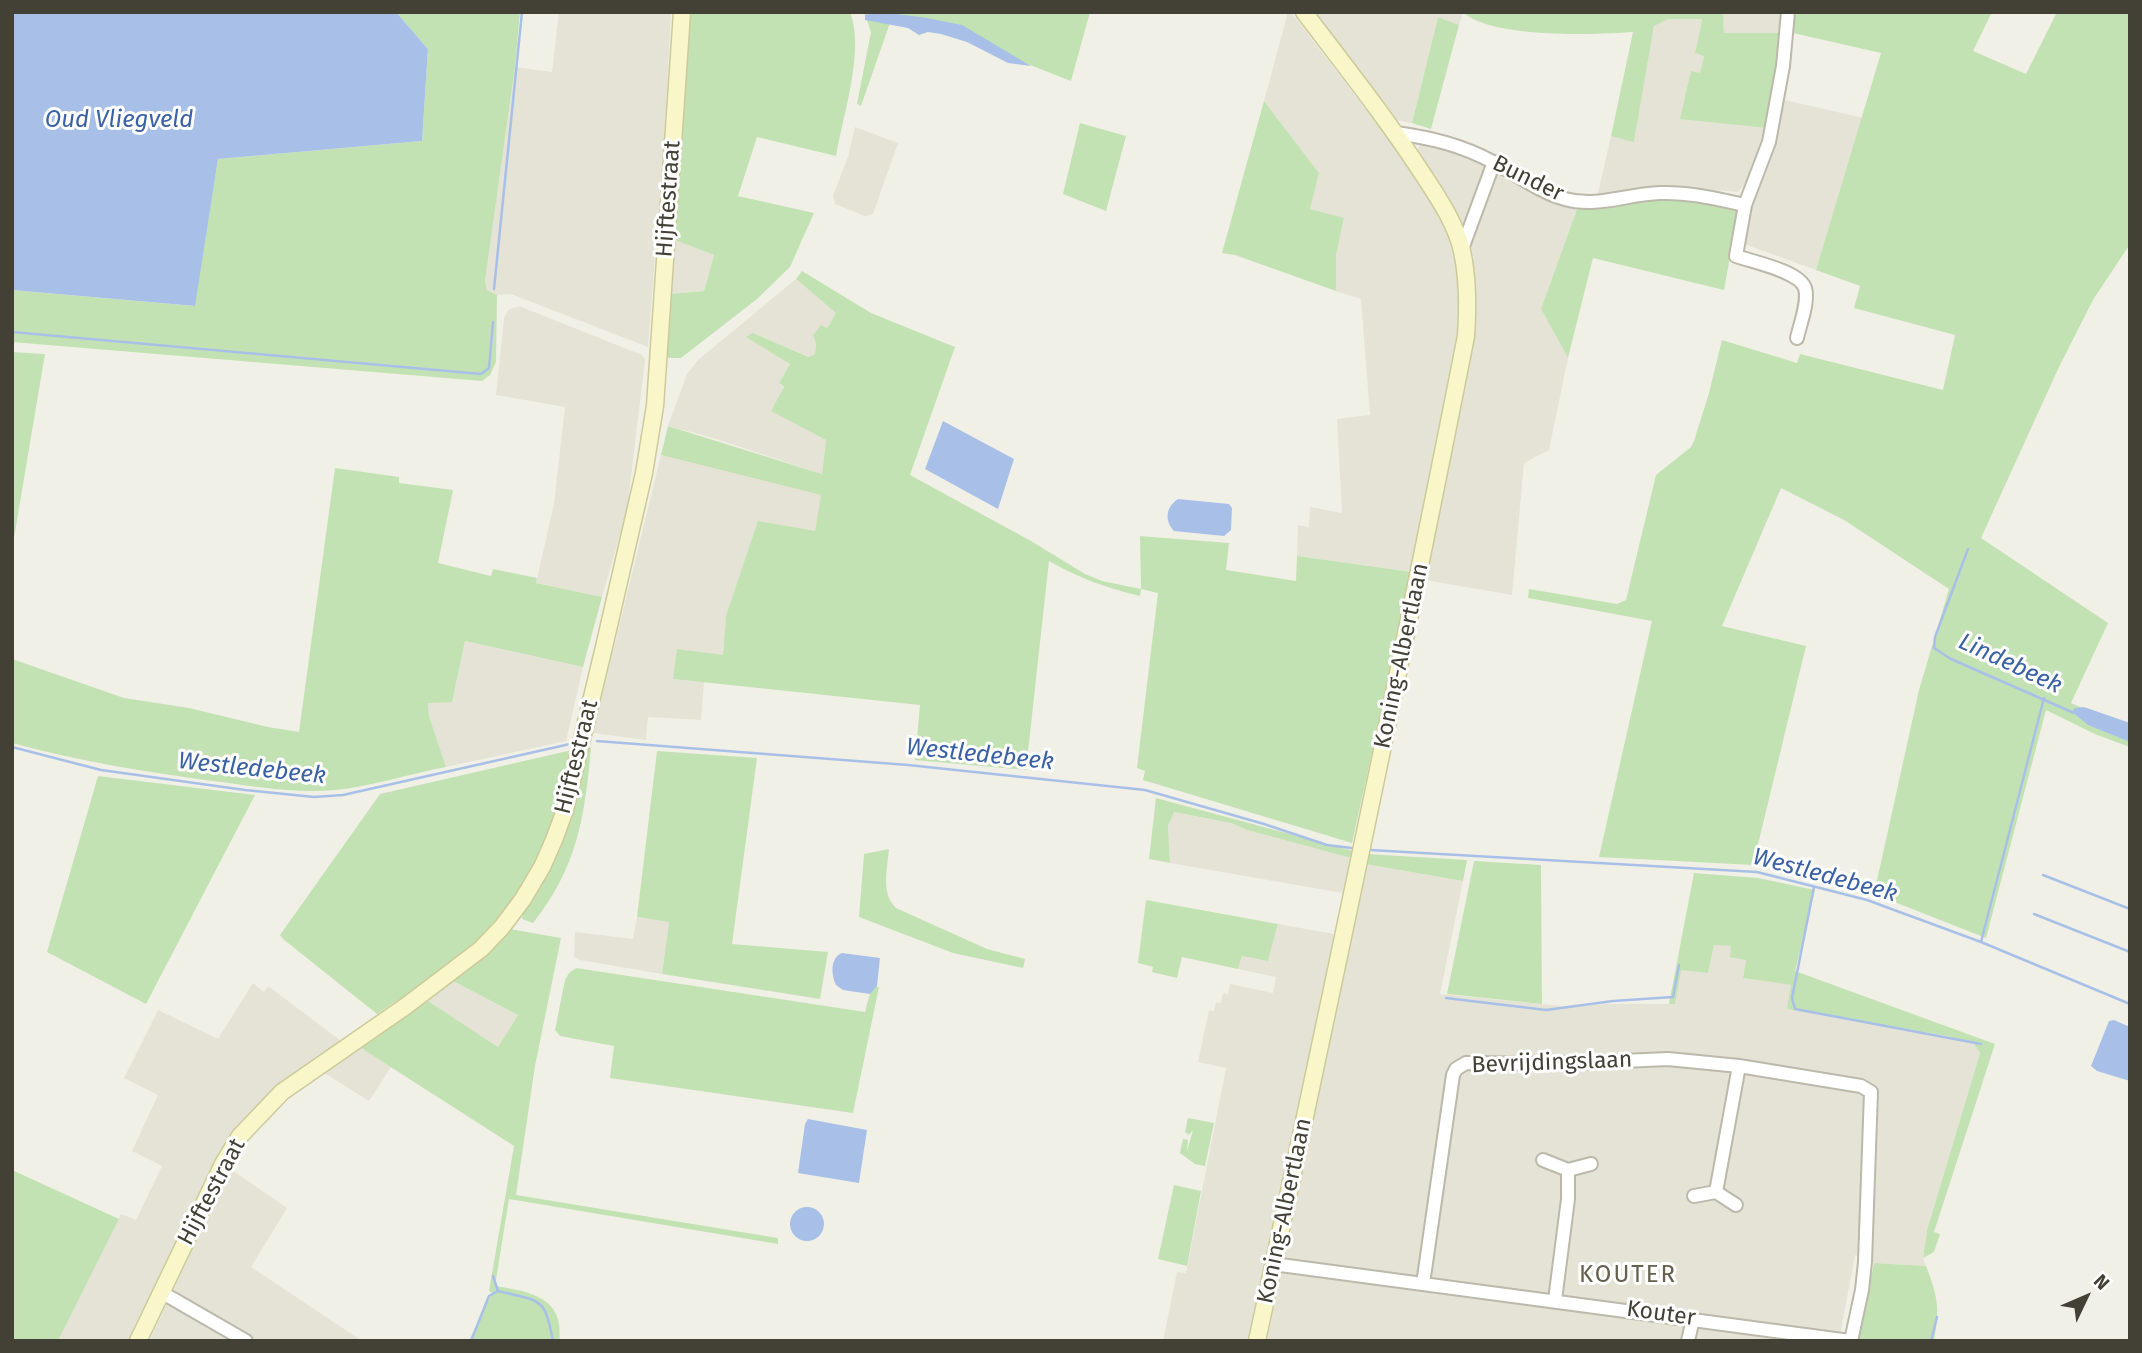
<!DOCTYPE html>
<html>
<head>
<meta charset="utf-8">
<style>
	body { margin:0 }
	#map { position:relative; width:2142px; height:1353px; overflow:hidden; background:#f1f0e6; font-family:"Fira Sans",sans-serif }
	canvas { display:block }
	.frame { position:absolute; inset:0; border:14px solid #434136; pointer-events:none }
	.north { position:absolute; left:2051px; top:1262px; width:70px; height:70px; -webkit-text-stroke:5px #fff; paint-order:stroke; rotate:46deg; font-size:19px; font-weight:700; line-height:28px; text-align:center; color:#434136 }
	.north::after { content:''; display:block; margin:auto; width:24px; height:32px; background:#434136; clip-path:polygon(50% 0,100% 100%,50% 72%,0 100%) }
</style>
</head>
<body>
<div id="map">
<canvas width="2142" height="1353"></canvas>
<div class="frame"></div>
<div class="north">N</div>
</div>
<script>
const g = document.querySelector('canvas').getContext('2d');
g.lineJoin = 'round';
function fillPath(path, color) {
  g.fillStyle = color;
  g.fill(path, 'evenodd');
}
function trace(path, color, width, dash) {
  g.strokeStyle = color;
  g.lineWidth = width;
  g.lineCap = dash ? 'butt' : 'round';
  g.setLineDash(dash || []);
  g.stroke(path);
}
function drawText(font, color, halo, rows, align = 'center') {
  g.font = font + ' "Fira Sans",sans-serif';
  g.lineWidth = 6;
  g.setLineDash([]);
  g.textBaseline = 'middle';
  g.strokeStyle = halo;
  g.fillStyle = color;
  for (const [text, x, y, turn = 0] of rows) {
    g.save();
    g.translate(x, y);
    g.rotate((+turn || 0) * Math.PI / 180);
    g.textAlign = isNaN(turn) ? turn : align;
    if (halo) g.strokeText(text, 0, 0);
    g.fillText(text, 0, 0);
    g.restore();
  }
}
fillPath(new Path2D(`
	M559,12H671L665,126L648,347L511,294L497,295L487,290L485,281L515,67L552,72Z
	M1288,12H1291L1393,145L1443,222L1455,256L1460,282V333L1412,572L1297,556L1298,525L1309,527L1310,507L1342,513L1337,419L1370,415L1361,299L1336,291V256L1344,219L1309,209L1319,173L1264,101Z
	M1310,12H1463L1459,25L1438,17L1412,123L1394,120Z
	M1723,12H1781L1782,33H1724Z
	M1669,19H1702L1695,52L1704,55L1700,74L1692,71L1767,128L1749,180L1738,192L1667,186L1597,197L1611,136L1634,141L1654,26Z
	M1785,100L1863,118L1816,270L1744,244L1751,202L1782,103Z
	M855,127L898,143L873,214L865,216L835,204L833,196L848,157Z
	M1426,142L1454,149L1481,162L1546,198L1577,209L1541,309L1568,358L1549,450L1524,463L1512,595L1425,580L1467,377L1475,300L1416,153L1419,146Z
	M675,240L714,255L704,291L670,294Z
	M796,279L837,313L826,329L813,335L816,344L815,354L810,357L753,333L790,364L779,383L826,440L822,474L710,437L668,426L687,374L698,360Z
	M519,306L642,355L645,359L627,511L602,597L536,583L554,504L565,407L496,395L504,318L508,310Z
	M661,455L822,495L815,531L726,616L723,655L673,679L704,682L701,720L648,717L646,740L593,733Z
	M465,641L583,667L566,741L446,767L429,716L428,702L452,701Z
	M1173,812L1231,823L1247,830L1351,858L1343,893L1170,863L1168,826Z
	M1365,864L1463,881L1440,994L1572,1007L1606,1004H1674L1681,969L1708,973L1714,944L1732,946L1746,960L1743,978L1792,985L1788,1009L1949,1036L1974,1044L1980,1053L1927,1230L1923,1258L1926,1266L1874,1263L1855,1255L1839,1341H1267Z
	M637,917L669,921L662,974L580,960L574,957L575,932L633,939Z
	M1278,924L1334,934L1326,985L1251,1341H1163L1177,1272L1186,1273L1226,1068L1198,1062L1209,1010L1214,1011L1216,1002L1221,1003L1223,993L1228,994L1230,984L1273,993L1276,977L1238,969L1242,956L1268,961Z
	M453,981L518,1015L498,1047L428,1001Z
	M253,983L264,992L268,986L341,1041L274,1090L240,1124L201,1191L129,1341H58L121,1214L136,1220L162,1166L132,1151L158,1095L124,1078L158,1010L218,1039Z
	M361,1048L391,1067L369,1101L326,1074L319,1075Z
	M229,1168L287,1208L251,1267L362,1341H149Z`), '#e5e3d5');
fillPath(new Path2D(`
	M396,12H520L515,67L485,281L487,290L497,295L496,362L490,375L482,381L12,342V290L194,306L218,159L422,141L428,49Z
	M690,12H850C865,50 843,115 836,156L757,137L738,196L814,213L790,267L757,299L681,358H669L666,355L670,294L704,291L714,255L675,240Z
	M864,12H1090L1071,81L953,35L891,20L861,106L857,104L871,32Z
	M1463,12H1723L1724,33H1782L1767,128L1680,119L1691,71L1700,73L1704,56L1695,53L1702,19H1669L1654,26L1634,142L1611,136L1633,32C1594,35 1489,38 1463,12Z
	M1793,12H1992L1973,51L2026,74L2057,12H2130V244L2093,300L2059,367L1981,538L2108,623L2071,703L2130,730V747L2097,735L2046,710L1986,938L1874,894L1919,690L1949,589L1844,520L1781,488L1722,626L1806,646L1753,865L1599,857L1652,621L1528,598L1529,589L1617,604L1626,600L1656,475L1691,447L1694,441L1709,393L1722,340L1797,363L1800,354L1943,390L1955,335L1854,308L1860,286L1816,270L1881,53L1793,33Z
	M1438,17L1459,25L1431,129L1412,123Z
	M1264,101L1319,173L1310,209L1344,218L1336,256V291L1235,255L1222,253Z
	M1080,123L1126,136L1106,211L1063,194Z
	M1666,196L1739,208L1724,290L1593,258L1568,358L1541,309L1577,209L1603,208Z
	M802,271L871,313L955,347L910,475L1031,541L1085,574L1102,581L1141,589L1140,536L1229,543L1226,570L1296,581L1297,556L1412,572L1352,843L1143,780L1145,771L1137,768L1158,593L1141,589L1140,596C1104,587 1081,579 1049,561L1026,770L915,760L920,705L673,679L677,649L723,655L726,616L758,521L815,531L821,495L661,455L668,426L822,474L826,440L771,411L784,387L779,383L790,364L746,337L753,333L809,357L815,354L816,344L813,335L821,325L827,328L836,313L796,279Z
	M12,352L45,354L12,550Z
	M335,468L399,477V483L453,490L438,563L491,576L493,569L537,578L536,583L602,597L583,667L465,641L452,702L428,703L429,716L446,767C410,774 372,786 336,790C295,794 252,786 213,781C145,772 78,761 12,743V659L124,698L189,708L268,727L299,732Z
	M587,746L591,748C585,816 577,868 533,923L522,919L523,914L548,873L560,846Z
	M572,750C557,810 541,872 500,920C466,959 419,986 377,1014L283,939L280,935L380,794Z
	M657,751L757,758L732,944L828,952L820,999L662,974L669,922L637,917Z
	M98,776L255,795L146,1004L47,952Z
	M1156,798L1353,851L1351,858L1247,830L1231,823L1174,812L1168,826L1170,863L1149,859Z
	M889,849C887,870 881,893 896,908L987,949L1025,959L1023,968L953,953L859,917L864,854Z
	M1367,854L1467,860L1463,881L1365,864Z
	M1474,861L1541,865L1542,1004L1447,994Z
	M1694,873L1758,878L1815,890L1795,971L1995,1044L1934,1232L1940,1234L1934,1252L1923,1258L1927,1230L1980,1053L1974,1044L1948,1036L1787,1009L1791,985L1743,978L1746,960L1730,957L1731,946L1714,945L1708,973L1681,970L1675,1004H1669Z
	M1146,900L1278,924L1268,961L1242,956L1238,969L1182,957L1177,978L1152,972L1153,967L1138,963Z
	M510,929L561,938L535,1066L516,1195L778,1238V1244L509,1199L495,1286C519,1290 555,1294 559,1324C560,1329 559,1335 560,1341H469L492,1293L489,1291L514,1146L361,1048L428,1001L498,1047L518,1015L453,981L482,958Z
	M576,968L865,1012L872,986L879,987L853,1113L610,1078L614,1046L560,1036L555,1030L565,980L569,973Z
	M1188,1118L1214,1123L1205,1166L1195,1164L1180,1153L1183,1139L1188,1140L1187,1151L1193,1130L1189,1135L1185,1132Z
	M12,1170L119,1219L58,1341H12Z
	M1174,1185L1201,1191L1187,1266L1158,1259Z
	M1874,1263L1926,1266C1938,1297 1940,1308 1934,1341H1858Z`), '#c3e2b3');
fillPath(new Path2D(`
	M12,12H396L428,49L422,141L218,159L195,306L12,290Z
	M882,12L927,18L962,25L1031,66L1008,63L967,42L941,34L928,32L919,35L908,28L865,20V15Z
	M943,421L1014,459L998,509L925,469Z
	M1178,499L1229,504L1232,508L1231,530L1224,536L1174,531C1164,520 1166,507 1178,499Z
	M2084,707L2130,723V742L2088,725L2072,712L2075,708Z
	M842,953L880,958L877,986L870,994L843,990L836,985C831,974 830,958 842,953Z
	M2114,1020L2130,1027V1081L2097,1071L2091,1066L2109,1021Z
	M808,1119L867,1130L859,1183L798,1173L805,1124Z
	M790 1224a17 17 0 1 1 34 0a17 17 0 1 1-34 0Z`), '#a8c0e8');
trace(new Path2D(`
	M494,289L522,12
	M12,332L481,374L489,368L493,322
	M1968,549L1935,637L1934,648L1951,659L2074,713
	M597,741L908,765L1145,790L1264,824L1327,845L1351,848
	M12,747L101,770L245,790L314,797L343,795L570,744
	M1370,850L1757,872L1867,900L1981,942L2130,1004
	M2043,875L2130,909
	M1814,887L1792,998L1795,1009L1981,1044
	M2034,914L2130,952
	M1981,942L2044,698
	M1446,998L1546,1010L1613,1001L1673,997L1679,965
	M493,1276L498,1291
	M471,1341L489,1296L498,1291C541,1302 544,1295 553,1341
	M1931,1341L1937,1317`), '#a8c0e8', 2.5);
const street = new Path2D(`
	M1788,12L1783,66L1769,142L1745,205L1736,256C1753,262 1799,271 1805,288C1809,302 1800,324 1797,338
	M1396,133C1432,138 1461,145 1493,162C1517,174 1539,192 1565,199C1597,208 1628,194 1660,193C1689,192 1717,199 1745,205
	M1462,249L1494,162
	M1543,1160L1568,1170L1591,1164
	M1716,1192L1739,1066
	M1694,1196L1716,1192L1736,1205
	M1273,1264L1850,1341
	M1423,1284L1453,1075L1456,1069L1466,1063L1553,1064L1668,1059L1739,1066L1861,1086L1871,1092L1865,1262L1862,1290L1851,1341
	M161,1292L246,1341
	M1555,1300L1568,1199V1170
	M1688,1341L1693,1319`);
const secondary = new Path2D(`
	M138,1341L223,1164L240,1136L282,1092L406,1006L481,949L502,927L523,899L542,867L554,840L565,810L604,647L644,473L655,406L682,12
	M1257,1341C1329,1006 1400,672 1466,336C1468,308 1468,279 1462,251C1456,224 1439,199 1424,176C1387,119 1345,66 1304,12`);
trace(street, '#bcb9aa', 16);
trace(secondary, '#cdca9a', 19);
trace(street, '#fff', 12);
trace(secondary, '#f9f7c9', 16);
drawText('23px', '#434136', '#fff', [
	["Bunder",1528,179,26],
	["Hijftestraat",669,199,-86],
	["Koning-Albertlaan",1402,656,-78],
	["Hijftestraat",577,757,-76],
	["Bevrijdingslaan",1552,1063,-2],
	["Hijftestraat",212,1192,-62],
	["Koning-Albertlaan",1285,1211,-78],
	["Kouter",1661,1314,8]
]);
drawText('italic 24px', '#3a61a4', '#fff', [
	["Oud Vliegveld",119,120],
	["Lindebeek",2010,664,25],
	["Westledebeek",980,755,6],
	["Westledebeek",252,769,6],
	["Westledebeek",1825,876,15]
]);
g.letterSpacing = '2px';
drawText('24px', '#65614e', '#fff', [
	["KOUTER",1628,1275]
]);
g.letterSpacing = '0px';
</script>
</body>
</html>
